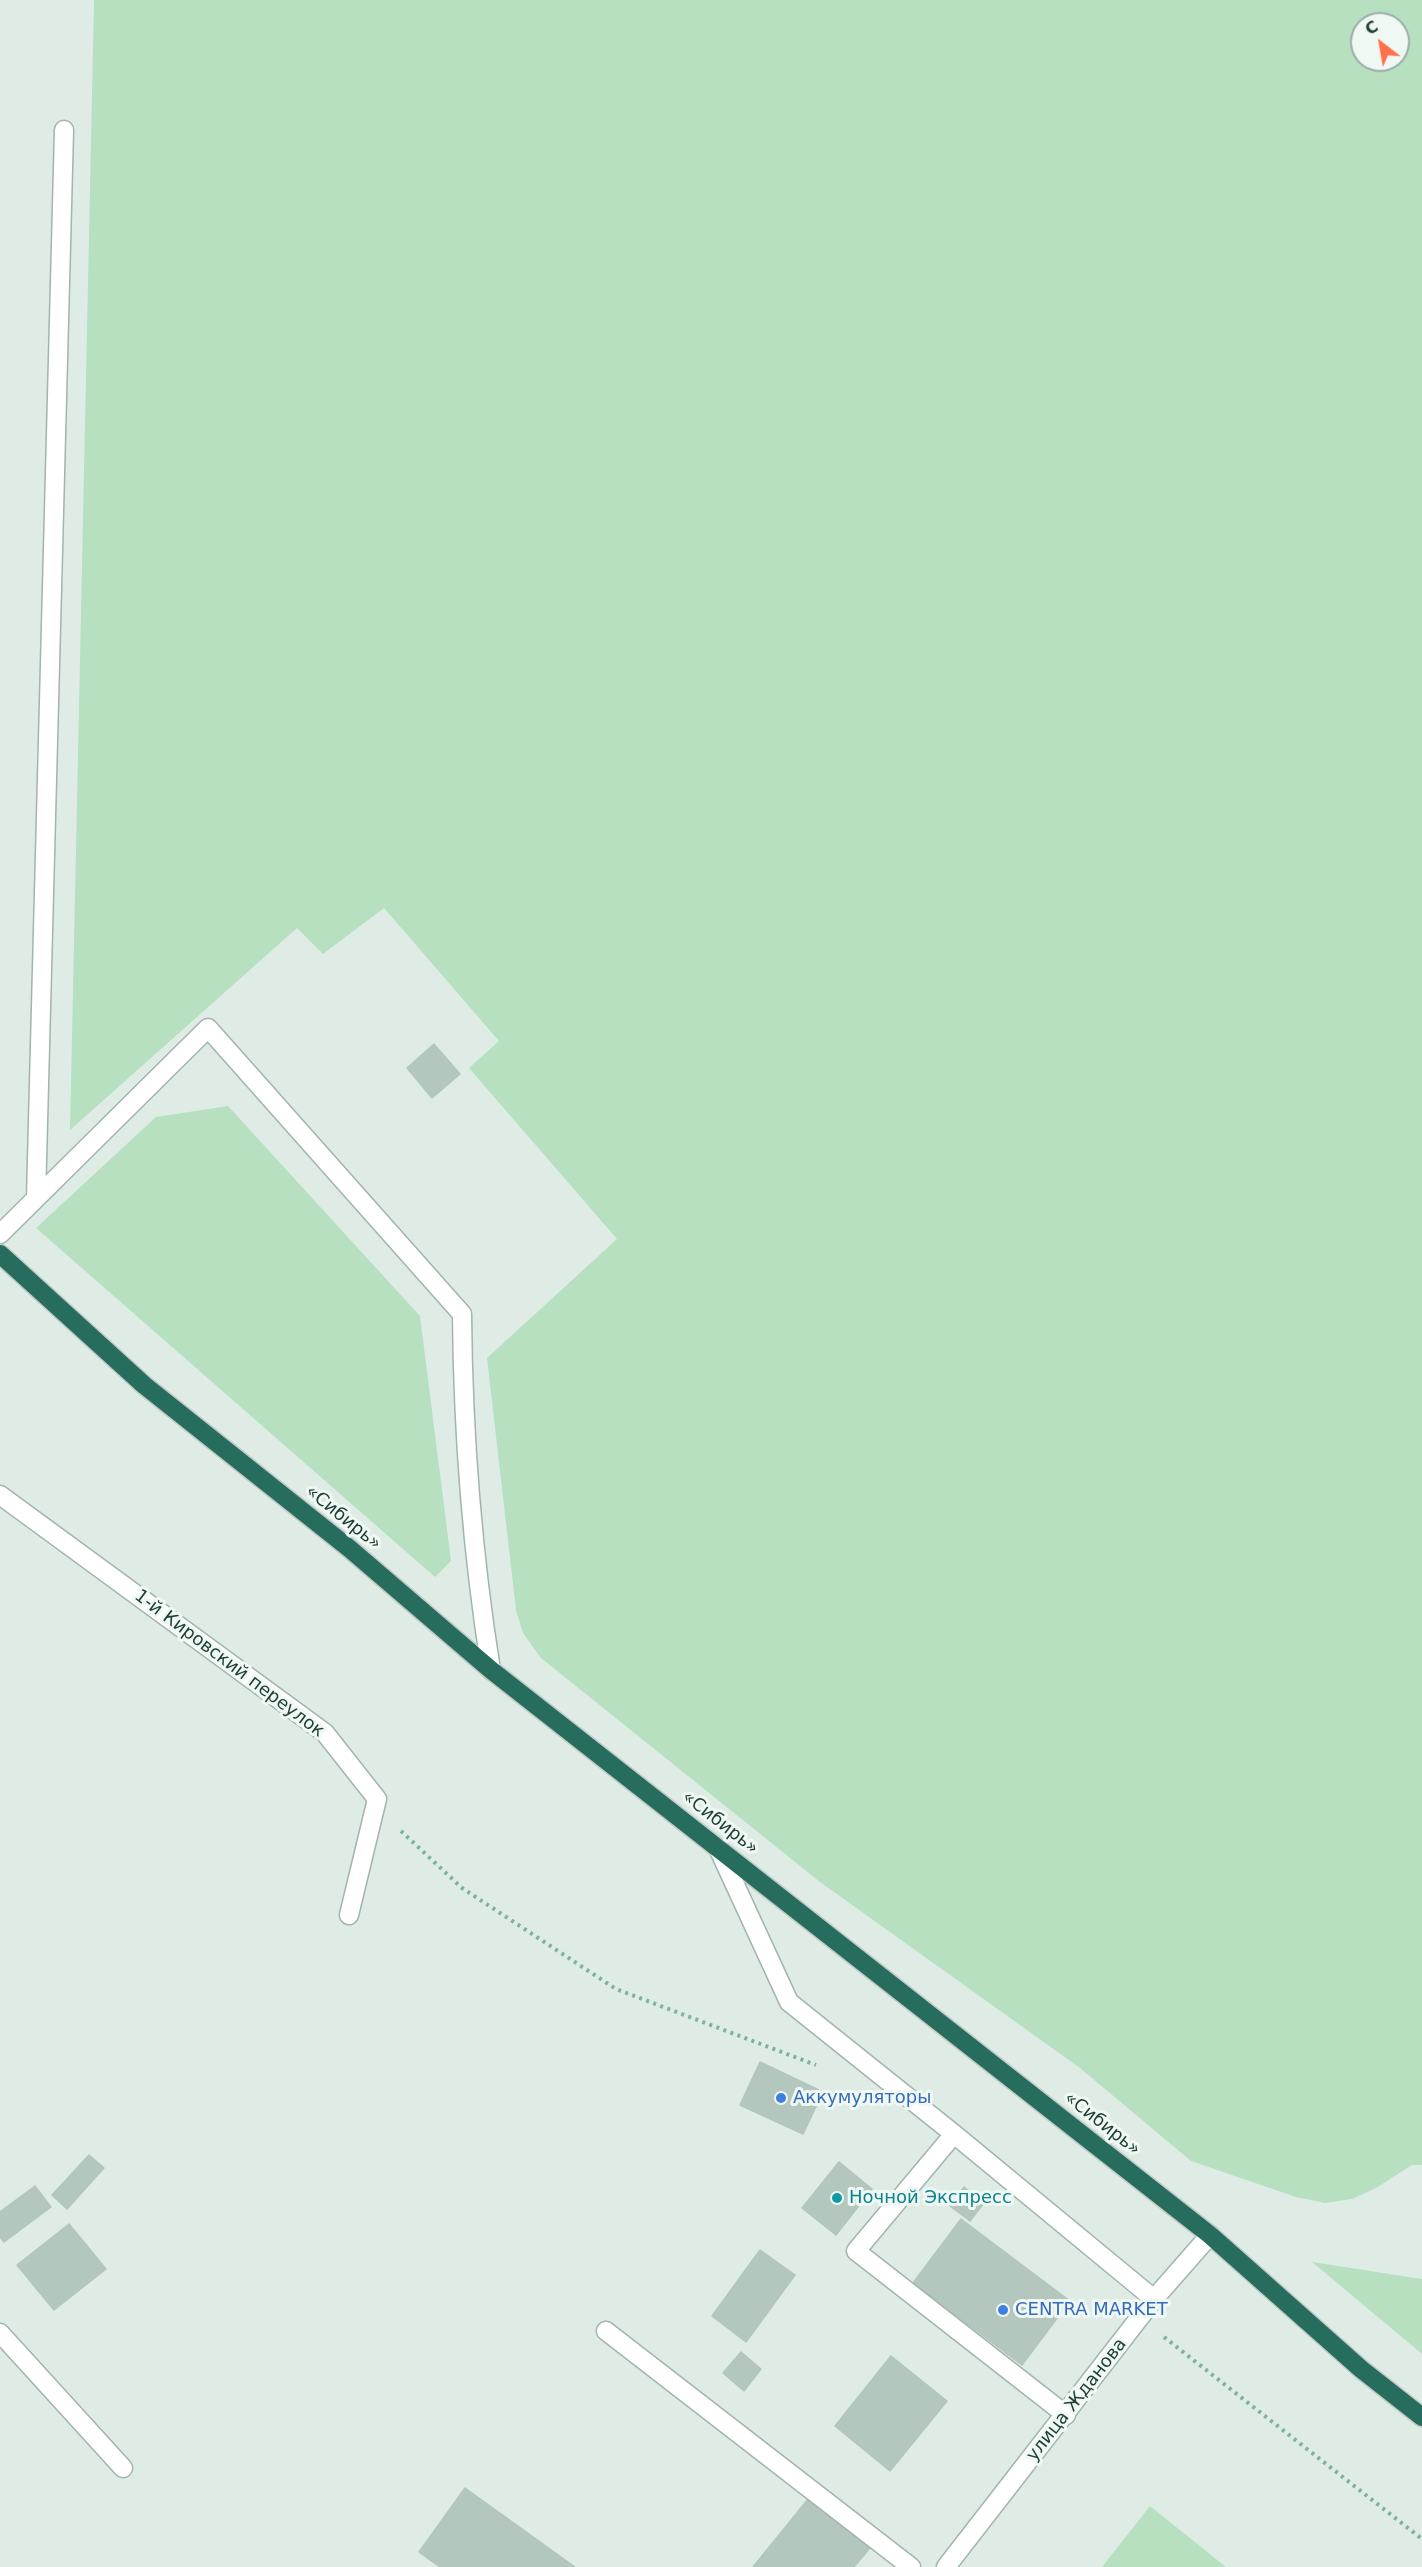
<!DOCTYPE html>
<html>
<head>
<meta charset="utf-8">
<style>
	body { margin:0 }
	#map { position:relative; width:1422px; height:2567px; overflow:hidden; background:#dfece6; font-family:"DejaVu Sans",sans-serif }
	canvas { display:block }
	.north { position:absolute; left:1350px; top:12px; width:60px; height:60px; box-sizing:border-box; background:#f0f8f4; border:2px solid #9caea8; border-radius:50%; rotate:329deg; font-size:16px; font-weight:700; line-height:24px; text-align:center; color:#1e3e35 }
	.north::after { content:''; display:block; margin:auto; width:21px; height:27px; background:#ff714a; clip-path:polygon(50% 0,100% 100%,50% 72%,0 100%) }
</style>
</head>
<body>
<div id="map">
<canvas width="1422" height="2567"></canvas>
<div class="north">С</div>
</div>
<script>
const g = document.querySelector('canvas').getContext('2d');
g.lineJoin = 'round';
function fillPath(path, color) {
  g.fillStyle = color;
  g.fill(path, 'evenodd');
}
function trace(path, color, width, dash) {
  g.strokeStyle = color;
  g.lineWidth = width;
  g.lineCap = dash ? 'butt' : 'round';
  g.setLineDash(dash || []);
  g.stroke(path);
}
function drawText(font, color, halo, rows, align = 'center') {
  g.font = font + ' "DejaVu Sans",sans-serif';
  g.lineWidth = 6;
  g.setLineDash([]);
  g.textBaseline = 'middle';
  g.strokeStyle = halo;
  g.fillStyle = color;
  for (const [text, x, y, turn = 0] of rows) {
    g.save();
    g.translate(x, y);
    g.rotate((+turn || 0) * Math.PI / 180);
    g.textAlign = isNaN(turn) ? turn : align;
    if (halo) g.strokeText(text, 0, 0);
    g.fillText(text, 0, 0);
    g.restore();
  }
}
fillPath(new Path2D(`
	M94,0H1422V2165H1412L1376,2188L1352,2199L1325,2203L1296,2197L1191,2161L1080,2068L820,1882L541,1658L523,1633L516,1610L487,1358L617,1239L469,1068L499,1041L384,908L323,954L297,928L70,1130ZM1362,24H1398V60H1362Z
	M228,1106L420,1316L451,1561L435,1577L36,1228L156,1117Z
	M1312,2262L1422,2279V2354Z
	M1150,2506L1226,2567H1102Z`), '#b6e0c0');
const building = new Path2D(`
	M434,1044L460,1074L432,1098L407,1068Z
	M760,2062L823,2092L803,2134L740,2105Z
	M89,2155L104,2168L67,2209L52,2195Z
	M839,2162L872,2189L836,2235L802,2208Z
	M35,2186L51,2207L4,2242L0,2237V2212Z
	M964,2187L984,2203L970,2221L950,2206Z
	M961,2219L1070,2301L1022,2365L913,2283Z
	M69,2224L106,2269L54,2310L17,2265Z
	M760,2250L795,2275L746,2342L712,2316Z
	M741,2352L761,2369L744,2391L723,2373Z
	M891,2356L947,2401L890,2471L835,2426Z
	M465,2488L575,2567H440L419,2552Z
	M813,2493L874,2543L854,2567H753Z`);
fillPath(building, '#b4c7bf');
trace(building, '#b1c6bd', 1.5);
const lane = new Path2D(`
	M36,1198L64,130
	M0,1234L208,1028L462,1314C463,1433 472,1552 491,1670
	M0,1495L325,1733L377,1799L349,1915
	M718,1848L789,2002L954,2134L1154,2299
	M954,2134L856,2251L1066,2415
	M606,2331L911,2567`);
const street = new Path2D(`
	M0,2333L123,2468
	M946,2567L1154,2299L1210,2235`);
const highway = new Path2D(`
	M0,1254L144,1385L350,1549L491,1670L1210,2235L1361,2369L1422,2417`);
trace(lane, '#a1b4ad', 21);
trace(street, '#a1b4ad', 21);
trace(highway, '#c0c9c6', 21);
trace(new Path2D(`
	M401,1831L462,1888L616,1989L816,2065
	M1164,2337L1422,2539`), '#7cb3a0', 4, [3, 4.5]);
trace(lane, '#fff', 18);
trace(street, '#fff', 18);
trace(highway, '#276d5d', 18);
for (const [x, y, r, color] of [
	[781,2098,6,"#3f7fe0"],
	[837,2198,6,"#0f9aa8"],
	[1003,2310,6,"#3f7fe0"]
]) {
  const dot = new Path2D();
  dot.arc(x, y, r, 0, 2 * Math.PI);
  g.fillStyle = color;
  g.fill(dot);
  trace(dot, '#f0f8f4', 2);
}
drawText('18px', '#1e3e35', '#f0f8f4', [
	["«Сибирь»",343,1518,39],
	["1-й Кировский переулок",229,1664,37],
	["«Сибирь»",720,1823,38],
	["«Сибирь»",1102,2124,38],
	["улица Жданова",1077,2400,-52]
]);
drawText('18px', '#366cbe', '#f0f8f4', [
	["Аккумуляторы",793,2098],
	["CENTRA MARKET",1015,2310]
], 'left');
drawText('18px', '#0d838f', '#f0f8f4', [
	["Ночной Экспресс",849,2198]
], 'left');
</script>
</body>
</html>
